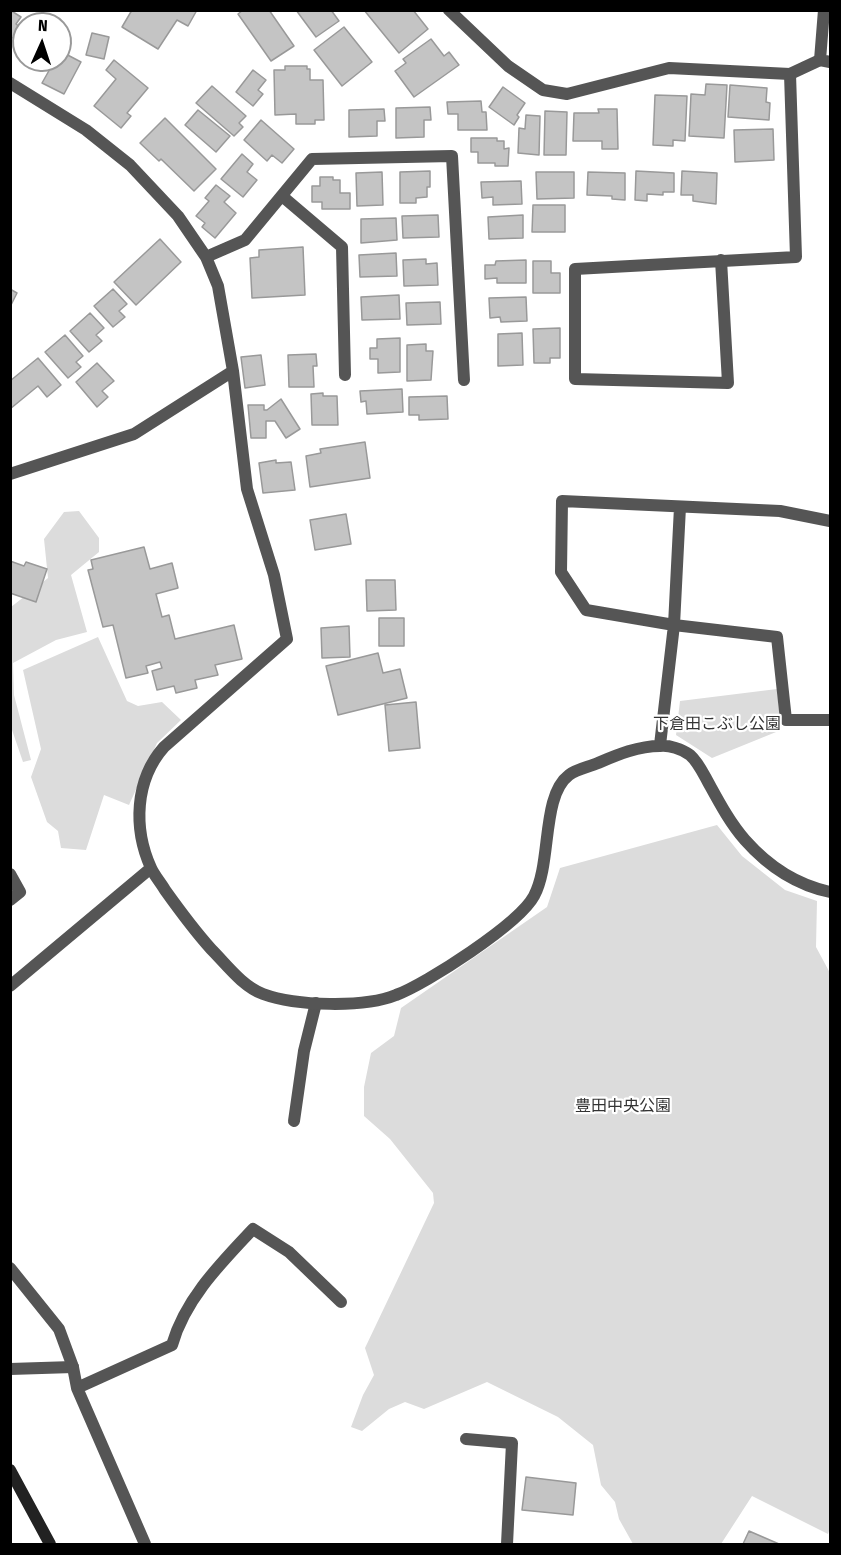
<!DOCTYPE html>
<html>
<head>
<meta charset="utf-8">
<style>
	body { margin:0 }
	#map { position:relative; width:841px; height:1555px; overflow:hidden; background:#fff; font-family:"Fira Sans Condensed",sans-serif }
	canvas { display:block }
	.frame { position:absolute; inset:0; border:12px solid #000; pointer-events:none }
	.north { position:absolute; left:12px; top:12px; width:60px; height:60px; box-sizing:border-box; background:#fff; border:2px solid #999; border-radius:50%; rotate:3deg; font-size:16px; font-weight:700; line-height:24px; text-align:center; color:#000 }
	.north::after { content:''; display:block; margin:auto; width:21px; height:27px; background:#000; clip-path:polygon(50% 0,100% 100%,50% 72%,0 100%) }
</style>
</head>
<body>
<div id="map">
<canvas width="841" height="1555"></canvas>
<div class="frame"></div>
<div class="north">N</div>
</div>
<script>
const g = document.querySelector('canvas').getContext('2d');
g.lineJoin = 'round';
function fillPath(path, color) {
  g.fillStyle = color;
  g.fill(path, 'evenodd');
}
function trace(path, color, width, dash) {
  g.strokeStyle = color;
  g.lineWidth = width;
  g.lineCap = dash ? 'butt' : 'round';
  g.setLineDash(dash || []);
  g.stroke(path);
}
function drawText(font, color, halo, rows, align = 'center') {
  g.font = font + ' "Fira Sans Condensed","Noto Sans JP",sans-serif';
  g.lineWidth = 4.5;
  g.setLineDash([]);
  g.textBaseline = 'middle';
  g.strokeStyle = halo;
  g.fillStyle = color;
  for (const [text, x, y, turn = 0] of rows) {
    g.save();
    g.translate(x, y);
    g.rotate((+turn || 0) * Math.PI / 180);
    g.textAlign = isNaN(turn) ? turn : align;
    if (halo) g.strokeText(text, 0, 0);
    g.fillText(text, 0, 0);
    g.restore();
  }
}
fillPath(new Path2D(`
	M79,511L99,538V552L71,575L87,632L56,640L13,663L14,695L31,760L23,762L11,727V607L48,578L44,539L64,512Z
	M98,637L127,701L138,706L162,702L181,720L157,743L129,805L104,795L86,850L61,848L58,831L47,822L31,777L41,749L23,670Z
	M777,689L781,730L712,758L676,735L680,701Z
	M717,825L742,856L785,890L817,901L816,947L830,973V1528L828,1534L752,1496L721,1544H633L619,1519L615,1502L601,1485L593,1445L558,1417L487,1382L424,1409L405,1402L389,1409L362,1431L351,1427L363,1395L374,1375L365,1348L434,1203L433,1193L390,1139L364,1116V1087L371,1053L394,1036L401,1008L547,907L560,868Z`), '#dcdcdc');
const building = new Path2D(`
	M10,10L21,17L16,24L24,31L17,41L10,36Z
	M132,10H197L188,26L177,20L158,49L122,27Z
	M243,10H269L294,46L271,61L238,14Z
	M296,10H331L339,21L316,37Z
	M364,10H413L428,29L399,53Z
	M344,27L372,62L342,86L314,50Z
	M92,33L109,37L104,59L86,55Z
	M431,39L444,56L449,52L459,65L414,97L395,71L406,63L403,59Z
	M60,51L81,62L64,94L42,83L55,60H60Z
	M114,60L148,88L127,113L131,116L121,128L94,106L116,79L106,70Z
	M285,66H307V69H310V80H323L324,120H315V124H296V114L275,115L274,70H285Z
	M253,70L266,80L258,90L263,94L253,106L236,92Z
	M706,84L727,85L724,138L689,136L691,94L705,95Z
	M730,85L767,88L766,102L770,103L769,120L728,117Z
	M212,86L246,116L239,123L243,127L234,136L196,103Z
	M503,87L525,103L517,115L519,117L514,125L489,107Z
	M655,95L687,96L685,141L673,140V146L653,145Z
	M481,101L482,112H486L487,130H458V114H448L447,102Z
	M430,107L431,120H424V137L396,138V108Z
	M384,109L385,121H377V136L349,137V110Z
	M598,109H617L618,149H602V141H573L574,113H599Z
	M198,110L230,136L216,152L185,125Z
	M545,111L567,112L566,155H544Z
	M526,115L540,116L539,155L518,153L519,128L525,129Z
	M165,118L216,169L194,191L161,159L159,161L140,143Z
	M261,120L294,149L282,163L272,155L267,161L244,140Z
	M773,129L774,160L735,162L734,130Z
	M471,138H497V141H504V149L509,148L508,166H495V163H478V152H471Z
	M242,154L253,164L247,172L257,180L243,197L221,179Z
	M430,171V187H427V197L416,198V203H400V172Z
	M636,171L674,173V192H663V195L647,194V201L635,200Z
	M682,171L717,173L716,204L693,201V195H681Z
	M382,172L383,205L357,206L356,173Z
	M536,172H574V198L537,199Z
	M588,172L625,173V200L612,199V196L587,195Z
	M320,177H333V180H340V193H350V209H322V202H312V186H320Z
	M521,181L522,204L493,205V197L482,198L481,182Z
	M216,185L230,196L224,202L236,213L215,238L202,227L205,223L196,216L209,201L205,198Z
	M533,205H565V232H532Z
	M438,215L439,237L403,238L402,216Z
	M523,215V238L489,239L488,217Z
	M396,218L397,240L361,243V219Z
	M160,239L181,262L136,305L114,282Z
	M303,247L305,295L252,298L250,258L259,257V250Z
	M396,253L397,276L360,277L359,255Z
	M426,259V264L437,263L438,285L404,286L403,260Z
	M526,260V283H497V278L485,279V265H495L496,261Z
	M533,261H551V273H560V293H533Z
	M10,289L17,293L10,307Z
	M113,289L127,304L119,311L125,317L113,327L94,306Z
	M399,295L400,319L362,320L361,297Z
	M526,297L527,321L501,322L500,317L490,318L489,298Z
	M440,302L441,324L407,325L406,303Z
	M90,313L104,328L96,335L102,341L89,352L70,331Z
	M560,328V358H550V363H534L533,329Z
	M522,333L523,365L498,366V334Z
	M65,335L83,356L76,362L81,367L68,378L45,352Z
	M400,338V372L378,373V359H370V348H377V339Z
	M426,344V351H433L431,380L407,381V345Z
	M316,354L317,366H313L314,387H289L288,355Z
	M261,355L265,385L245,388L241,357Z
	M38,358L61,385L47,397L38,386L10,409V381Z
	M97,363L114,381L102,391L108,397L97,407L76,382Z
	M402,389L403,412L367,414L366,401L361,402L360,391Z
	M323,393V396H337L338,425H312L311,394Z
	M447,396L448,419L419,420V415H409V397Z
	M281,399L300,429L286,438L275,421H266V438H251L248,405H264V410H267Z
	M365,442L370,478L310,487L306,456L321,453L320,449Z
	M276,460V463L291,462L295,490L263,493L259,463Z
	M346,514L351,544L315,550L310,520Z
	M144,547L150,569L172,563L178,588L156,594L162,617L169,615L175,639L234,625L242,659L215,665L218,675L195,680L197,688L176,693L174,686L157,690L152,671L162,668L160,662L146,666L148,673L126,678L113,625L103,627L88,570L93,569L91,560Z
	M10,561L24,566L26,562L47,569L36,602L10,593Z
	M366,580H395L396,610L367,611Z
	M379,618H404V646H379Z
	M349,626L350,657L322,658L321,628Z
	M378,653L383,673L400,669L407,698L338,715L326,666Z
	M416,702L420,748L389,751L385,705Z
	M526,1477L576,1483L573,1515L522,1510Z
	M749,1531L779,1544H743Z`);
fillPath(building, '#c4c4c4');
trace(building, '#999', 1.5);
trace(new Path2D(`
	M294,1121L304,1051L316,1003
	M10,1369L73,1367`), '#555', 12);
trace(new Path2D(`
	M824,10L820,60L830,62
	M10,83L86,130L130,165L178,216L206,257L218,286L233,371L247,489L274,575L287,639L164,747C135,780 133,828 151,868C154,875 161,883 165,890C180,911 194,930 211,949C227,965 242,986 263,994C296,1006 364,1008 396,995C426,984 519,924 534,896C552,863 541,796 569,775C577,769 589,767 598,763C617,755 638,746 660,746C669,745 682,749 690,755C698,762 703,773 708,782C719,802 730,823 745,840C768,866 797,885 830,892
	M282,196L342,247L345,375
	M206,257L245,240L312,159L452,156L464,380
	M721,260L728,383L575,379V269L796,257L790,74
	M10,474L134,434L233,371
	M830,521L780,511L562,501L561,572L586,610L674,625L777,637L786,720H830
	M660,745L674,625L680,507
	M10,874L20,892L10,900
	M10,986L151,868
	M10,1268L59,1329L73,1367L77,1388L145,1544
	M77,1388L172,1345C185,1299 221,1263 253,1229L289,1252L341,1302
	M466,1439L512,1443L507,1544`), '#555', 12);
trace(new Path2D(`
	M449,10L508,66L543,90L567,94L669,68L790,74L820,60`), '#555', 12);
trace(new Path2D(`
	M10,1470L50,1544`), '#222', 12);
drawText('16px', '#333', '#fff', [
	["下倉田こぶし公園",717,725],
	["豊田中央公園",623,1107]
]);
</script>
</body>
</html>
